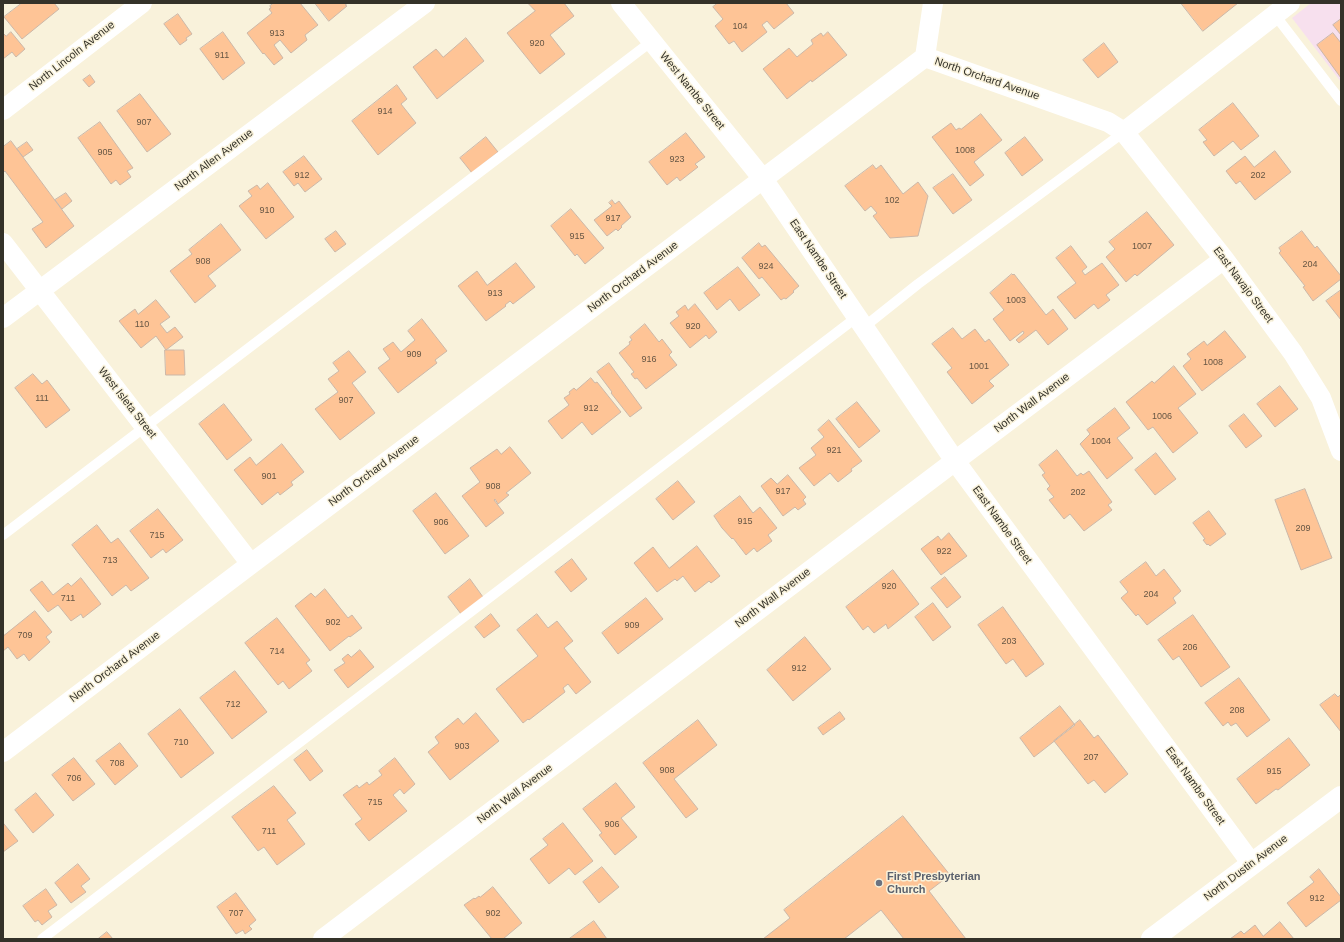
<!DOCTYPE html>
<html>
<head>
<meta charset="utf-8">
<style>
	body { margin:0 }
	#map { position:relative; width:1344px; height:942px; overflow:hidden; background:#f9f2db; font-family:Helvetica,sans-serif }
	canvas { display:block }
	.frame { position:absolute; inset:0; border:4px solid #343229; pointer-events:none }
</style>
</head>
<body>
<div id="map">
<canvas width="1344" height="942"></canvas>
<div class="frame"></div>
</div>
<script>
const g = document.querySelector('canvas').getContext('2d');
g.lineJoin = 'round';
function fillPath(path, color) {
  g.fillStyle = color;
  g.fill(path, 'evenodd');
}
function trace(path, color, width, dash) {
  g.strokeStyle = color;
  g.lineWidth = width;
  g.lineCap = dash ? 'butt' : 'round';
  g.setLineDash(dash || []);
  g.stroke(path);
}
function drawText(font, color, halo, rows, align = 'center') {
  g.font = font + ' Helvetica,sans-serif';
  g.lineWidth = 3;
  g.setLineDash([]);
  g.textBaseline = 'middle';
  g.strokeStyle = halo;
  g.fillStyle = color;
  for (const [text, x, y, turn = 0] of rows) {
    g.save();
    g.translate(x, y);
    g.rotate((+turn || 0) * Math.PI / 180);
    g.textAlign = isNaN(turn) ? turn : align;
    if (halo) g.strokeText(text, 0, 0);
    g.fillText(text, 0, 0);
    g.restore();
  }
}
fillPath(new Path2D(`
	M1311,3H1341V82L1292,18Z`), '#f7e0ee');
const building = new Path2D(`
	M22,3H54L59,9L22,39L4,17Z
	M274,3H300L318,25L305,35L307,40L291,53L280,40L274,45L283,58L274,65L264,53L263,54L247,33L272,13L269,9L271,8L270,6Z
	M315,3H348L345,5L347,6L329,21Z
	M528,3H564L574,16L550,35L565,54L540,74L507,33L535,11Z
	M718,3H786L794,13L774,29L767,21L762,25L767,32L742,52L734,41L729,44L715,26L723,19L713,7Z
	M1181,3H1238L1203,31Z
	M178,14L192,34L186,38L187,40L180,45L164,24Z
	M1341,19V35L1333,25Z
	M11,32L25,49L16,57L12,52L3,59V33L6,36Z
	M223,32L245,63L223,80L200,49Z
	M828,32L847,55L812,82L811,80L787,99L763,69L789,48L797,57L813,44L811,40L821,33L823,36Z
	M1333,33L1341,43V78L1317,45Z
	M466,38L484,61L437,99L413,67L436,49L443,57Z
	M1104,43L1118,62L1098,78L1083,60Z
	M90,75L95,82L89,87L83,80Z
	M397,85L407,99L401,104L416,123L378,155L352,121Z
	M140,94L171,134L147,152L117,111Z
	M1233,103L1259,136L1241,150L1233,141L1214,156L1203,142L1207,140L1199,130Z
	M981,114L1002,140L974,162L984,175L970,186L932,137L951,123L956,130L959,128L961,129Z
	M100,122L133,168L127,171L131,177L120,185L116,180L111,184L78,138Z
	M686,133L705,157L695,164L698,167L680,181L677,177L667,185L649,162Z
	M486,137L498,152L472,173L460,158Z
	M1025,137L1043,160L1022,176L1005,153Z
	M11,141L74,226L46,248L32,229L43,222L5,171L3,173V147Z
	M27,142L33,150L23,157L17,149Z
	M1275,151L1291,172L1255,200L1240,181L1236,184L1226,171L1245,156L1254,167Z
	M304,156L322,179L305,192L298,183L294,186L283,172Z
	M873,165L876,169L881,165L903,194L918,182L928,196L918,236L890,238L873,216L877,213L871,206L865,211L845,186Z
	M953,174L972,200L953,214L933,188Z
	M268,183L294,217L266,239L239,206L252,196L248,191L257,185L260,189Z
	M66,193L72,201L62,209L55,200Z
	M612,200L615,204L619,201L631,217L621,226L622,227L618,231L616,229L607,236L594,220L612,206L609,203Z
	M571,209L604,248L585,264L577,254L575,256L551,226Z
	M1147,212L1174,245L1137,276L1135,274L1126,282L1106,257L1115,249L1109,242Z
	M221,224L241,250L208,276L216,286L195,303L170,271L192,254L189,250Z
	M336,231L346,244L335,252L325,239Z
	M1302,231L1315,248L1317,246L1341,276V279L1313,301L1303,287L1305,286L1279,253L1281,251L1279,248Z
	M759,243L762,247L765,245L799,286L793,291L794,292L786,299L784,298L781,300L762,277L759,279L742,258Z
	M1071,246L1087,267L1082,271L1085,275L1102,263L1119,285L1106,295L1110,300L1098,309L1094,304L1075,319L1057,297L1076,283L1056,258Z
	M516,263L535,287L513,304L510,301L505,305L506,306L486,321L458,286L477,271L487,285Z
	M738,267L760,295L739,311L730,299L717,310L704,293Z
	M1012,274L1013,275L1014,274L1046,315L1053,309L1068,329L1048,345L1036,330L1019,343L1016,340L1024,333L1023,331L1010,341L993,319L1004,310L990,293Z
	M1341,290V320L1326,301Z
	M156,300L170,317L160,324L167,333L175,327L183,337L166,350L156,336L141,348L119,321L135,309L138,314Z
	M695,304L717,332L709,339L706,335L690,348L670,323L679,316L676,312L685,305L688,310Z
	M422,319L447,351L435,360L437,363L398,393L378,368L390,359L383,349L393,342L401,352L415,340L408,331Z
	M645,324L659,342L662,339L672,352L669,355L677,365L646,389L637,378L635,379L631,374L634,372L619,353L630,344L629,342L632,340L630,337Z
	M953,328L962,339L975,329L985,342L989,339L1009,365L989,381L994,386L972,404L947,372L952,368L932,344Z
	M1225,331L1246,357L1202,391L1183,366L1191,359L1187,354L1204,341L1207,345Z
	M165,350H184L185,375H166Z
	M349,351L366,372L352,383L375,413L340,440L315,409L338,392L328,379L339,371L333,363Z
	M609,363L642,408L630,417L611,393L612,392L597,372Z
	M1174,366L1196,394L1178,408L1198,433L1173,453L1153,427L1148,430L1126,402L1152,381L1154,383Z
	M33,374L42,384L47,380L70,410L46,428L15,388Z
	M591,378L595,383L597,382L621,412L592,435L582,422L562,439L548,421L569,405L564,398L570,394L569,392L574,388L576,390Z
	M1280,386L1298,409L1275,427L1257,404Z
	M857,402L880,431L859,448L836,419Z
	M224,404L252,440L227,460L199,424Z
	M1115,408L1130,428L1117,438L1133,458L1107,479L1080,444L1090,434L1087,430Z
	M1244,414L1262,436L1246,448L1229,426Z
	M829,420L862,461L851,469L852,471L838,482L830,473L814,486L799,468L816,455L811,448L824,437L818,430Z
	M282,444L304,472L291,482L293,485L280,495L278,492L262,505L234,470L250,457L256,465Z
	M510,447L531,473L506,493L509,495L498,504L495,499L494,500L504,513L486,527L462,496L480,482L470,468L497,449L501,454Z
	M1057,450L1077,476L1081,473L1083,475L1089,471L1112,502L1108,505L1112,510L1084,531L1070,514L1064,519L1049,500L1054,497L1047,489L1050,486L1042,475L1045,473L1039,465Z
	M1156,453L1176,479L1155,495L1135,470Z
	M788,475L806,497L803,500L806,504L798,510L795,507L783,516L761,486L771,478L777,484Z
	M678,481L695,502L673,520L656,499Z
	M1305,489L1332,558L1301,570L1275,500Z
	M436,493L469,536L445,554L413,511Z
	M740,496L753,513L760,507L777,528L768,535L772,541L757,552L754,548L746,555L733,538L732,539L722,528L714,516Z
	M158,509L183,540L166,553L163,549L151,558L130,531Z
	M1209,511L1226,534L1210,546L1208,544L1207,545L1203,540L1205,539L1193,523Z
	M97,525L111,543L118,538L149,578L131,591L126,585L112,596L72,545Z
	M949,533L967,556L941,575L921,549L938,536L941,540Z
	M697,546L720,576L711,583L709,581L695,592L683,576L677,581L675,579L657,592L634,563L653,547L669,568Z
	M572,559L587,579L571,592L555,572Z
	M1146,562L1156,576L1164,569L1181,591L1173,598L1176,603L1147,625L1138,614L1136,616L1121,598L1128,592L1120,582Z
	M893,570L919,604L888,629L886,624L874,633L868,626L863,630L846,607Z
	M945,577L961,597L947,608L931,588Z
	M81,578L101,604L83,618L81,614L71,621L58,605L48,612L30,590L42,581L53,595L68,583L71,586Z
	M470,579L483,597L461,614L448,597Z
	M325,589L348,618L352,615L362,628L350,637L349,636L330,651L295,606L311,593L315,597Z
	M646,598L663,619L618,654L602,633Z
	M933,603L951,627L933,641L915,617Z
	M1003,607L1044,664L1026,677L1013,659L1006,664L978,625Z
	M35,611L52,632L46,637L50,642L29,661L24,654L17,659L8,647L3,651V633L4,635Z
	M491,614L500,626L484,638L475,627Z
	M537,614L548,628L557,621L573,641L564,648L591,682L576,694L568,684L563,688L565,692L529,720L528,719L523,723L496,689L538,656L517,630Z
	M1193,615L1230,667L1201,687L1179,656L1173,660L1158,640Z
	M277,618L310,660L306,663L312,671L289,689L283,681L278,685L245,643Z
	M805,637L831,669L793,701L767,670Z
	M360,650L374,667L348,688L334,670L345,663L342,659L348,654L351,657Z
	M235,671L267,712L232,739L200,698Z
	M1239,678L1270,720L1247,737L1236,723L1231,726L1228,722L1223,726L1205,703Z
	M1335,694L1338,697L1341,694V732L1320,705Z
	M1060,706L1075,725L1034,757L1020,738Z
	M180,709L214,753L181,778L148,734Z
	M840,712L845,719L823,735L818,728Z
	M476,713L499,741L450,780L428,752L439,743L435,737L458,718L463,724Z
	M698,720L717,745L674,779L698,809L686,818L643,763Z
	M1080,720L1094,738L1098,735L1128,774L1105,793L1094,780L1088,784L1054,741Z
	M1289,738L1310,765L1278,790L1276,789L1256,804L1237,779Z
	M120,743L138,766L115,785L96,761Z
	M307,750L323,771L310,781L294,760Z
	M74,758L95,784L73,801L52,775Z
	M395,758L415,784L404,794L400,789L393,795L407,811L369,841L355,824L362,819L343,795L357,785L359,788L367,782L369,785L382,775L379,771Z
	M616,783L635,807L621,818L637,837L615,855L599,835L602,833L583,809Z
	M274,786L296,813L287,820L305,844L277,865L264,847L258,851L232,817Z
	M36,793L54,815L33,833L15,810Z
	M903,816L950,875L929,891L966,939H904L881,910L844,939H763L790,918L784,910Z
	M563,823L593,861L575,875L569,868L549,884L530,859L548,845L543,839Z
	M4,824L18,841L3,852V825Z
	M78,864L90,879L81,886L86,892L71,903L55,883Z
	M602,867L619,887L599,903L583,882Z
	M1319,869L1341,897V900L1306,927L1287,903L1314,882L1310,877Z
	M493,887L522,923L503,939H492L464,905L474,898L475,899L479,896L480,897Z
	M46,889L57,905L48,911L52,917L42,925L38,920L35,922L23,906Z
	M236,893L256,920L249,926L252,929L245,934L243,930L236,934L217,907Z
	M594,921L607,939H569Z
	M1280,922L1294,939H1230L1241,931L1244,934L1255,925L1263,936Z
	M107,932L113,939H98Z`);
fillPath(building, '#fec496');
trace(building, '#cbb7a8', 1);
trace(new Path2D(`
	M1275,15L1341,101
	M864,327L918,284L1124,132
	M3,535L652,41
	M42,939L857,317`), '#fff', 10);
trace(new Path2D(`
	M621,3L763,179L955,461L1252,864
	M925,57L1108,122L1124,132L1224,259L1293,353L1321,398L1341,451
	M925,57L933,3
	M3,110L142,3
	M1124,132L1290,3
	M3,243L251,564
	M3,318L425,3
	M3,752L251,564L925,57
	M323,939L955,461L1224,259`), '#fff', 20);
trace(new Path2D(`
	M1152,939L1341,797`), '#fff', 22);
for (const [x, y, r, color] of [
	[879,883,4,"#6b7280"]
]) {
  const dot = new Path2D();
  dot.arc(x, y, r, 0, 2 * Math.PI);
  g.fillStyle = color;
  g.fill(dot);
  trace(dot, '#f9f2db', 1.5);
}
drawText('9px', '#665644', null, [
	["104",740,27],
	["913",277,34],
	["920",537,44],
	["911",222,56],
	["914",385,112],
	["907",144,123],
	["1008",965,151],
	["905",105,153],
	["923",677,160],
	["912",302,176],
	["202",1258,176],
	["102",892,201],
	["910",267,211],
	["917",613,219],
	["915",577,237],
	["1007",1142,247],
	["908",203,262],
	["204",1310,265],
	["924",766,267],
	["913",495,294],
	["1003",1016,301],
	["110",142,325],
	["920",693,327],
	["909",414,355],
	["916",649,360],
	["1008",1213,363],
	["1001",979,367],
	["111",42,399],
	["907",346,401],
	["912",591,409],
	["1006",1162,417],
	["1004",1101,442],
	["921",834,451],
	["901",269,477],
	["908",493,487],
	["917",783,492],
	["202",1078,493],
	["915",745,522],
	["906",441,523],
	["209",1303,529],
	["715",157,536],
	["922",944,552],
	["713",110,561],
	["920",889,587],
	["204",1151,595],
	["711",68,599],
	["902",333,623],
	["909",632,626],
	["709",25,636],
	["203",1009,642],
	["206",1190,648],
	["714",277,652],
	["912",799,669],
	["712",233,705],
	["208",1237,711],
	["710",181,743],
	["903",462,747],
	["207",1091,758],
	["708",117,764],
	["908",667,771],
	["915",1274,772],
	["706",74,779],
	["715",375,803],
	["906",612,825],
	["711",269,832],
	["912",1317,899],
	["707",236,914],
	["902",493,914]
]);
drawText('11px', '#343229', '#f9f2db', [
	["North Lincoln Avenue",72,56,-38],
	["North Orchard Avenue",987,79,19],
	["West Nambe Street",692,91,51],
	["North Allen Avenue",214,160,-37],
	["East Nambe Street",818,259,56],
	["North Orchard Avenue",633,277,-37],
	["East Navajo Street",1243,285,53],
	["West Isleta Street",127,403,52],
	["North Wall Avenue",1032,403,-37],
	["North Orchard Avenue",374,471,-37],
	["East Nambe Street",1002,525,54],
	["North Wall Avenue",773,598,-37],
	["North Orchard Avenue",115,667,-37],
	["East Nambe Street",1195,786,54],
	["North Wall Avenue",515,794,-37],
	["North Dustin Avenue",1246,868,-37]
]);
drawText('bold 11px', '#5b616d', '#f9f2db', [
	["First Presbyterian",887,877],
	["Church",887,890]
], 'left');
</script>
</body>
</html>
